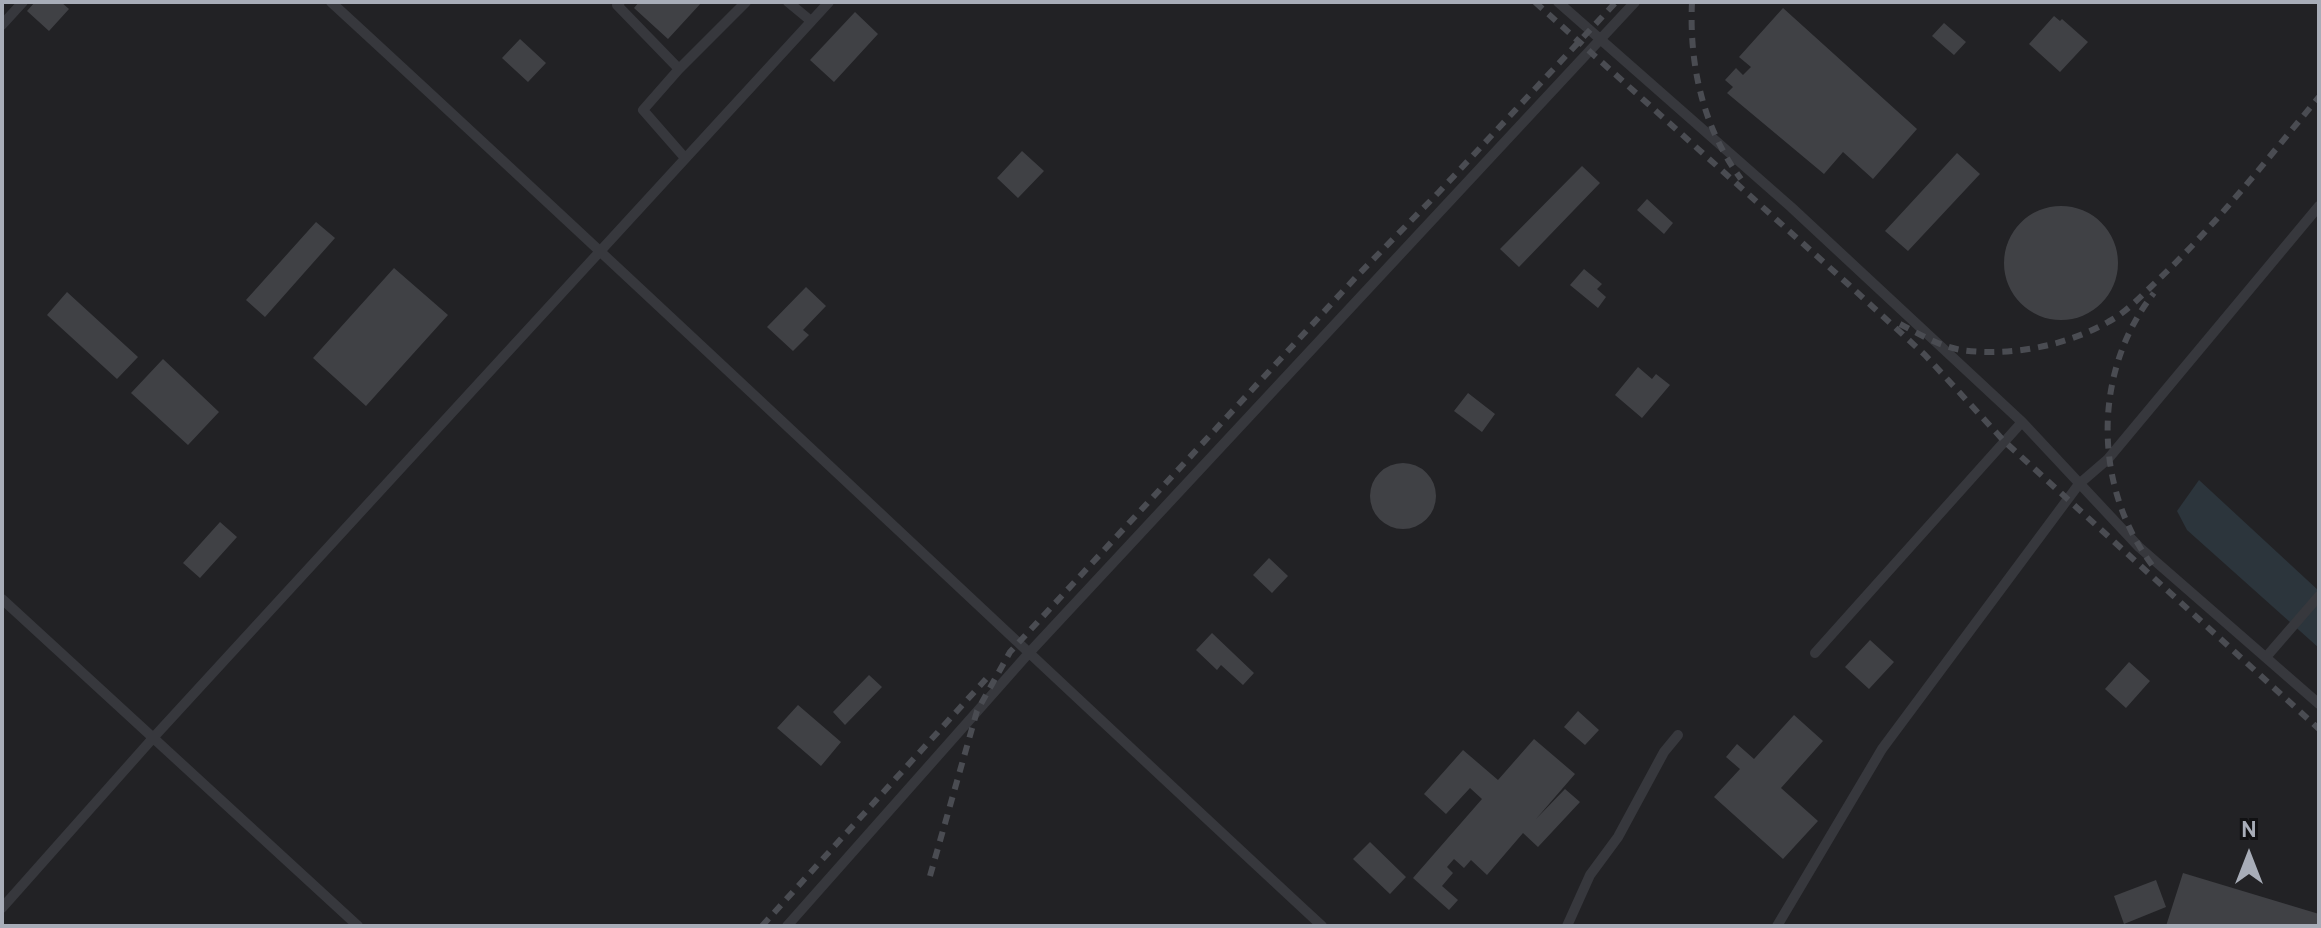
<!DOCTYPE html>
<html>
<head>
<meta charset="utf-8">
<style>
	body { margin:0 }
	#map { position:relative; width:2321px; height:928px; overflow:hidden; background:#161618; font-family:Overpass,sans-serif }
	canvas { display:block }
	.frame { position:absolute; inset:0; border:4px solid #a8adb8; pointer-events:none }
	.north { position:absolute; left:2209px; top:816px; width:80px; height:80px; -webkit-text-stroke:6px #111113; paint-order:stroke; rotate:0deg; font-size:22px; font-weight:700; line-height:32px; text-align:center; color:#a8adb8 }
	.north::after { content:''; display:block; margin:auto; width:28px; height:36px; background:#a8adb8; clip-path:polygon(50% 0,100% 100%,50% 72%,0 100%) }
</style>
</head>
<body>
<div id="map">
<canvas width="2321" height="928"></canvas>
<div class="frame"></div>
<div class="north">N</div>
</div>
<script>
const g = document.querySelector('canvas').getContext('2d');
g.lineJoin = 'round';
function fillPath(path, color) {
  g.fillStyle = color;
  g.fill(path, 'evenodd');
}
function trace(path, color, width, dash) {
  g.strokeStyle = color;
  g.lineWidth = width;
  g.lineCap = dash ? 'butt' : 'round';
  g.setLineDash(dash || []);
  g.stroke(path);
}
fillPath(new Path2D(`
	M2,2H2319V926H2Z`), '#222225');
fillPath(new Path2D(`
	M2199,480L2319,591V648L2187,530L2177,511Z`), '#2c353c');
fillPath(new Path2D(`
	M35,2H61L69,9L49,31L27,11Z
	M639,2H702L668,39L634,8Z
	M1783,8L1917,129L1873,179L1843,152L1824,174L1727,93L1733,87L1725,80L1736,68L1743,75L1751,67L1739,57Z
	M855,12L878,34L834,82L810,60Z
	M2054,16L2060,21L2062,19L2088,42L2060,72L2029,44Z
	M1944,23L1966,42L1954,55L1932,36Z
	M520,39L546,63L528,82L502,58Z
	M1022,151L1044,171L1018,198L997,178Z
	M1957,153L1980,174L1908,251L1885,231Z
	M1582,166L1600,183L1519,267L1500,249Z
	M1647,199L1673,223L1664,234L1637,210Z
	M2004 263a57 57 0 1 1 114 0a57 57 0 1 1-114 0Z
	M316,222L335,238L265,317L246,300Z
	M394,268L448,315L366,406L313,358Z
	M1584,269L1602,284L1597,289L1606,297L1598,308L1570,285Z
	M806,287L826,306L803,330L809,335L793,351L767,327Z
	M67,292L138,357L117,379L47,315Z
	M163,359L219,412L188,445L131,393Z
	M1638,367L1652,379L1656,374L1670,385L1642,418L1615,395Z
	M1468,393L1495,414L1482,432L1454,411Z
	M1370 496a33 33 0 1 1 66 0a33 33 0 1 1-66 0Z
	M220,522L237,537L200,578L183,563Z
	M1269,558L1288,576L1272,593L1253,575Z
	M1212,633L1254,673L1243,685L1221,665L1217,670L1196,650Z
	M1870,640L1894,662L1869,689L1845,667Z
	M2129,662L2150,681L2126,708L2105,689Z
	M869,675L882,687L845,725L833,712Z
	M798,705L841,742L821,766L777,728Z
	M1578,711L1599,730L1585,745L1564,727Z
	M1794,715L1823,741L1781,788L1818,821L1783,859L1714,797L1740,769L1726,757L1737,744L1754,759Z
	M1534,739L1575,774L1536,819L1565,789L1580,802L1538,847L1523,833L1487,875L1471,860L1464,868L1454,859L1447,867L1453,873L1442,886L1458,900L1449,910L1413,878L1482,799L1470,788L1446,814L1424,794L1463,750L1498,780Z
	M1370,842L1406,877L1390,894L1353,859Z
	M2183,873L2319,914V926H2166Z
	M2156,880L2166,907L2124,924L2114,896Z`), '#404145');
trace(new Path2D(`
	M331,2C663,307 991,619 1322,926
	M620,2L617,5L679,69
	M788,2L811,21
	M1558,2L1791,207L2022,422L2139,547L2319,704
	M2,25L23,2
	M685,158L643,110L679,69L746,2
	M2,599L358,926
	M1815,653L2022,422
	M2267,656L2319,596
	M2,908L153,738L829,2
	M787,926L1028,654L1635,2
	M1567,926L1590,875L1618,837L1664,752L1678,735
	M1777,926L1882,749L2079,484L2108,459L2319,206`), '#37383d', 10);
trace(new Path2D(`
	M1535,2L1849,285L1925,355L2004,441L2319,729
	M1692,2C1689,65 1703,128 1741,179
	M1900,324C1919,334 1939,346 1961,350C2009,357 2066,346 2108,322C2127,312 2143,294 2159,279C2218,223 2267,159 2319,97
	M2152,565C2093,487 2092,371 2154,293
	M930,876L977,711L1010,652L1357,276L1439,192L1616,2
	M762,926L986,679`), '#4a4c52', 6, [10, 8]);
</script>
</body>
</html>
